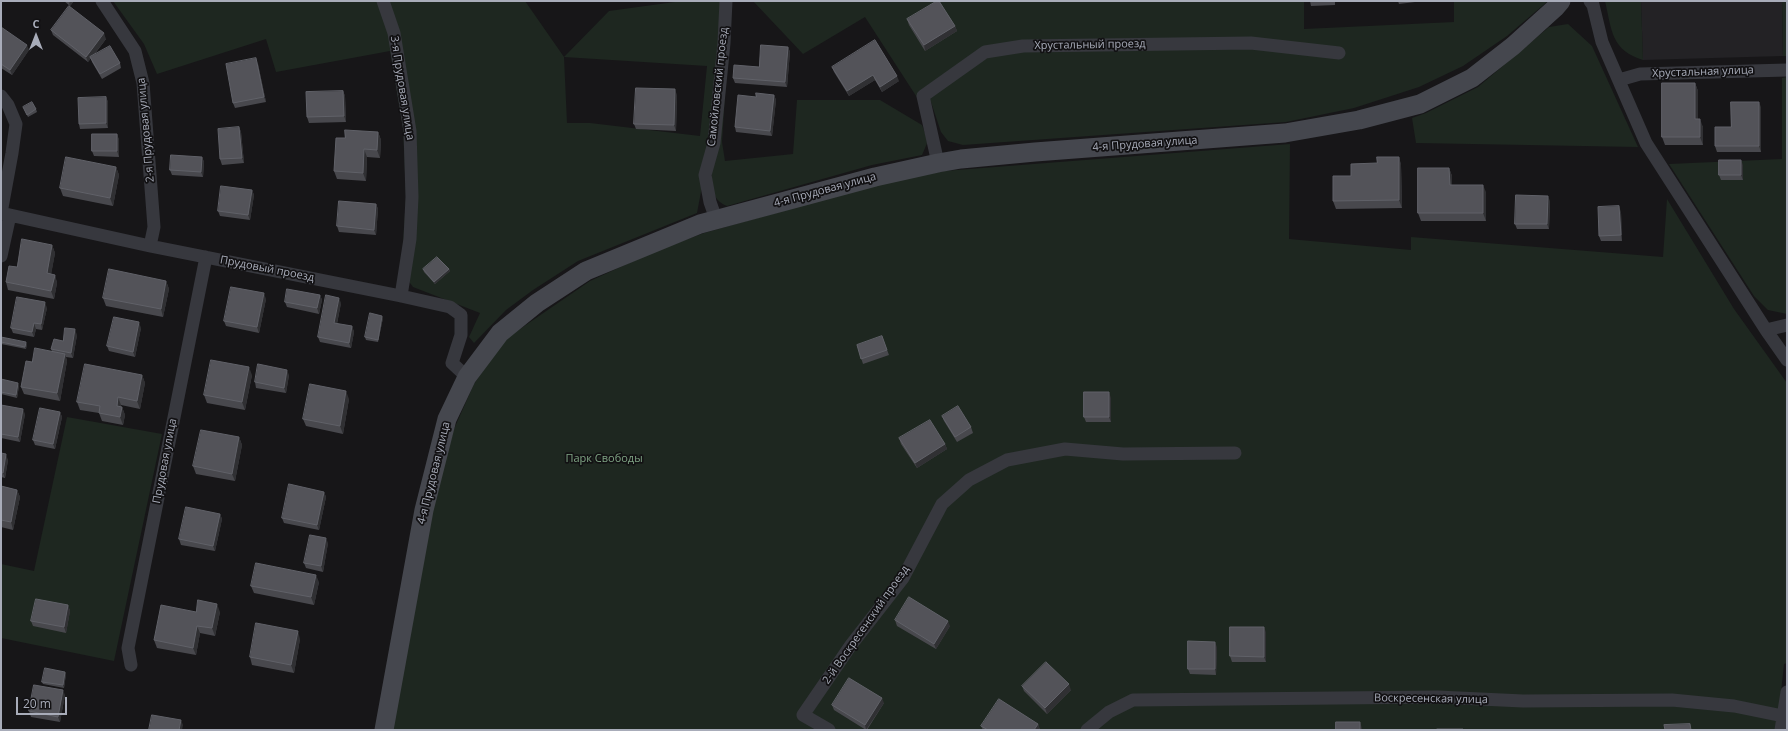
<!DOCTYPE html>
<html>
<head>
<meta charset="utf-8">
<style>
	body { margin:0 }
	#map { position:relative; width:1788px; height:731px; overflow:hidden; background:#171618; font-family:"Open Sans",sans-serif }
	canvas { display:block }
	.frame { position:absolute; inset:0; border:2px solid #a8acb9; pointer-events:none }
	.north { position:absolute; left:16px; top:16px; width:40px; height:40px; -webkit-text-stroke:3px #121113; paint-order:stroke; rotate:0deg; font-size:11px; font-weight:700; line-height:16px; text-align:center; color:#a8acb9 }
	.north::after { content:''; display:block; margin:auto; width:14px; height:18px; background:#a8acb9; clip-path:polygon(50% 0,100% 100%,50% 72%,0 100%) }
	.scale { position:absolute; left:16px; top:697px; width:51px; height:18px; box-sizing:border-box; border:2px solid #a8acb9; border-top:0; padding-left:5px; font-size:12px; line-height:14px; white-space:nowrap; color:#a8acb9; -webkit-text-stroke:3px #121113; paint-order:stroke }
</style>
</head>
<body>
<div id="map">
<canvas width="1788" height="731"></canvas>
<div class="frame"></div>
<div class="north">С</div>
<div class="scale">20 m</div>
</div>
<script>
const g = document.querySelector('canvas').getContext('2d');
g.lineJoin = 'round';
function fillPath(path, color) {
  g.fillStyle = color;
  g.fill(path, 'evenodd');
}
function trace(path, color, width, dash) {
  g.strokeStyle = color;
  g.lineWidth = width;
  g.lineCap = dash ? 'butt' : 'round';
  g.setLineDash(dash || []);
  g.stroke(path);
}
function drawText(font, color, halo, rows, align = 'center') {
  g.font = font + ' "Open Sans",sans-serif';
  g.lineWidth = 3.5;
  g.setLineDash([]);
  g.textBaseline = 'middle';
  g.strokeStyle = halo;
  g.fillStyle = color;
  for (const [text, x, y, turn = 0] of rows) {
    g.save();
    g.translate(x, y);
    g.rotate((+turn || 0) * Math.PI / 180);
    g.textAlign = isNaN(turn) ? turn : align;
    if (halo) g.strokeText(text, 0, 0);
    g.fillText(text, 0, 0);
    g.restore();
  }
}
fillPath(new Path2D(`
	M1641,1H1782L1783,56L1643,60Z`), '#232225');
fillPath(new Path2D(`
	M113,1H525L564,57L609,11L682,1H731L722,142L725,161L793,154L797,100H880L922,125L928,141L922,155L872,165L727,206C711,199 712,188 712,172L703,181L697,213L578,261L533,290L506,310L474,343L469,337L480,313L413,287L401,271L406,197L403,129L390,51L276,72L266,39L157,74L144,44ZM564,57L707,66L700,136L590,123H567Z
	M753,1H1304V29L1454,22V1H1548L1507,36L1463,66L1419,87L1354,108L1286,122L963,145L948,141L941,132L931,102L918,99L865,17L803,54Z
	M1605,1H1641L1643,60C1611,50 1612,31 1605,1Z
	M1782,1H1787V56H1783Z
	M1568,24L1592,46L1638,147L1416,143L1412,118L1426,113L1478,87L1549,27Z
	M1787,77V314L1768,310L1754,296L1669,164L1782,159V78Z
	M1290,144L1289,239L1411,250V237L1663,257L1667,199L1734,309L1787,383V663L1784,664L1777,730H392L430,511L454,429L474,384L504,340L590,281L653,252L704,233L879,184L944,171Z
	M67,417L162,434L114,661L1,638V564L34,571Z`), '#1e2720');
trace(new Path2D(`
	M102,1L135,51L143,83L154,227L150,246
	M383,1L394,33L410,131L412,197L410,239L401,296
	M1590,1L1593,5L1602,42L1646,143L1766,330L1787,360
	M1619,80L1640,74L1787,70
	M1,96L8,105L16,124L12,153L1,213
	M938,163L923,96L985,52L1023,46L1251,43L1339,53
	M1,213L150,246L401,296L450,307L461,315V335L452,363L467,377
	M716,219L710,202L705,175L714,143L724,43L726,1
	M1,256L10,215
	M1766,330L1787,325
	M131,665L128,648L206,257
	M829,730L803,715L851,645L903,578L942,504L969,480L1007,460L1065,449L1123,454L1235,453
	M1087,730L1109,712L1133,700L1438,697L1523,701L1672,700L1734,706L1783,716
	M1781,730L1787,692`), '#37383e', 13);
trace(new Path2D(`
	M384,730L424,510L447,419L467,377L500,333L537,303L586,271L700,224L875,177L938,163L961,159L1035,152L1285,133L1359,120L1420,104L1472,78L1513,46L1555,8L1561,1`), '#45474e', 19);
fillPath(new Path2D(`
	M64,1H74L70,6Z
	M1310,1H1335V5L1311,6Z
	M1398,1H1423L1399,4Z
	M907,19L955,26L957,31L925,51L909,25Z
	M1,27L29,50L12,75L1,68Z
	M51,30L106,39L94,55L120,63L121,68L102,79L92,62L91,58L88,62L53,35Z
	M788,47L790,52L787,87L735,83L733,78L759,67Z
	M258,64L266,102L235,108L233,103Z
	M832,67L899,81L882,92L875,80L849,96L834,72Z
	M1695,83L1698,91V119L1703,127V145H1665L1662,137Z
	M343,91L345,96L346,122L309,123L307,117Z
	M677,95L676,131L636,129L634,124Z
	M774,95L776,100L772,136L736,132L735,127L756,97Z
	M106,97L108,102V128L80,129L79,124Z
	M23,107L36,109L37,112L28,117Z
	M1761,107V152H1717L1715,146L1731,127Z
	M239,127L241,132L244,163L222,165L220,159Z
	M378,132L381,140L380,158L367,157L366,181L337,179L334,171L345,138Z
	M117,134L119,140V157L94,156L92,151Z
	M202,157L204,162L203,177L172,175L170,170Z
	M1399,157L1401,165L1402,208L1336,209L1333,201L1351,176Z
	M1743,165V180H1721L1719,175Z
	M116,167L119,175L113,206L63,196L60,188Z
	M1449,168L1452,176V185L1486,192V221H1421L1418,213Z
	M252,190L254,195L250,220L220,216L218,211Z
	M1550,201L1549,229H1517L1515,224Z
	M376,204L378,209L376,235L339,232L337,226Z
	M1621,212L1622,241H1601L1599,236Z
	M52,245L55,253L51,274L55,275L57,283L54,299L8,290L6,282L17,267Z
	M423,269H449L450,271L435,284L424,272Z
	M166,281L169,289L163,317L106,306L103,298Z
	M320,295L322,300L319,314L287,307L285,302Z
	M266,299L259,333L226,326L224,321Z
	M341,303L337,324L352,326L354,332L351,348L320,342L318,337Z
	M47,308L42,330L36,329L34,337L13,333L11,328Z
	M383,318L378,342L366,340L365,337Z
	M141,328L135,357L109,351L107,346Z
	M77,335L73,358L66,357L67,361L60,401L24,394L21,387L32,362L52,351L51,349L63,341Z
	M882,336L889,355L863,364L857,345Z
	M1,342L27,344L26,349L1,344Z
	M142,375L145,383L140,409L121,405V407H122L125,415L123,425L102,421L99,413L80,410L77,402Z
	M252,375L245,410L207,403L204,395Z
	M289,375L286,393L256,388L255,382Z
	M1,379L19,386L17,398L1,394Z
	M1111,398V422H1086L1084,417Z
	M349,399L343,434L306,426L303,419Z
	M1,405L25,414L20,442L1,438Z
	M60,412L62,417L55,449L35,445L33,440Z
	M942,416L971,427L973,433L957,442L944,421Z
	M239,437L242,445L235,481L196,474L193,466Z
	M899,438L945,444L947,449L917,468L901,444Z
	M1,453L8,460L5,478L1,477Z
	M1,486L17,490L20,497L13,530L1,527Z
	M324,492L326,497L319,530L284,523L282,518Z
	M220,514L222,519L215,551L181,545L179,539Z
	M328,543L323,572L306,568L304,563Z
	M319,582L314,605L254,593L251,586Z
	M68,605L70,611L66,633L33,626L31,621Z
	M196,612H220L215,636L200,633L196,655L157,648L154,640Z
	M895,620L950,626L936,649L897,626Z
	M1266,632V662H1232L1230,656Z
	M300,639L294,673L252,665L250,657Z
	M1217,647L1216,675L1190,674L1188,669Z
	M65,672L66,674L64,688L43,684L42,682Z
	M1022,686L1071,690L1047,714L1024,691Z
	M65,695L60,722L31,717L29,711Z
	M884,703L867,730H866L834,710L832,705Z
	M1038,724L1040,730H983L981,726Z`), '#48484d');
fillPath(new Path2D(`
	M71,1H74L70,6L69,3Z
	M955,26L957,31L925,51L924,45Z
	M104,33L106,39L88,62L86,57Z
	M27,45L29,50L12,75L10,70Z
	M788,47L790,52L787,87L785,82Z
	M256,58L258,64L266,102L264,97Z
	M873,75L875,80L849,96L847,91Z
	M897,76L899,81L882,92L880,87Z
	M1695,83L1698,91V127L1695,119Z
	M675,89L677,95L676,131L674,125Z
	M343,91L345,96L346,122L344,116Z
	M774,95L776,100L772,136L770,131Z
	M106,97L108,102V128L106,123Z
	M1759,102L1761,107V152L1759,146Z
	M1700,119L1703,127V145L1700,137Z
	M239,127L241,132L244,163L242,158Z
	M378,132L381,140L380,158L377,150Z
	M117,134L119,140V157L117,151Z
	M364,149L367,157L366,181L363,173Z
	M202,157L204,162L203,177L201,172Z
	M1399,157L1401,165L1402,208L1399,200Z
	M1741,160L1743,165V180L1741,175Z
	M116,167L119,175L113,206L110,198Z
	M1449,168L1452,176V192L1450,185Z
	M1483,185L1486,192V221L1483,213Z
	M252,190L254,195L250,220L248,215Z
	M1548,196L1550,201L1549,229L1547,224Z
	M376,204L378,209L376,235L374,230Z
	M1619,206L1621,212L1622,241L1621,235Z
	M52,245L55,253L50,281L47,273Z
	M449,269L450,271L435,284L434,282Z
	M55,275L57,283L54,299L51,291Z
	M166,281L169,289L163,317L161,309Z
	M264,293L266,299L259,333L257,327Z
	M320,295L322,300L319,314L317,308Z
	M339,298L341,303L336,328L334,323Z
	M45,302L47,308L42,330L41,324Z
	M382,316L383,318L378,342V340Z
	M139,322L141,328L135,357L133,352Z
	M34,323L36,329L34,337L32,332Z
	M352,326L354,332L351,348L349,343Z
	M75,329L77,335L73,358L71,353Z
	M26,342L27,344L26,349L25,347Z
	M65,354L67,361L60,401L57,393Z
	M249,367L252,375L245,410L242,402Z
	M287,370L289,375L286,393L284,388Z
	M142,375L145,383L140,409L137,401Z
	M18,383L19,386L17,398L16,395Z
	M346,391L349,399L343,434L340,426Z
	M1109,392L1111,398V422L1109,417Z
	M118,397L121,405L120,414L117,406Z
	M122,407L125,415L123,425L120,417Z
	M23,409L25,414L20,442L18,437Z
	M60,412L62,417L55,449L53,444Z
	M239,437L242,445L235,481L232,474Z
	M945,444L947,449L917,468L915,463Z
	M6,454L8,460L5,478L3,473Z
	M17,490L20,497L13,530L11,522Z
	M324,492L326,497L319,530L317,525Z
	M220,514L222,519L215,551L213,546Z
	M326,538L328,543L323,572L321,566Z
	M316,575L319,582L314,605L311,597Z
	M217,604L220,612L215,636L212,628Z
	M68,605L70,611L66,633L64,627Z
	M948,621L950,626L936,649L934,644Z
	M197,626L200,633L196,655L193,648Z
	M1264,627L1266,632V662L1264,657Z
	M298,631L300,639L294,673L291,665Z
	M1215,642L1217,647L1216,675L1215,669Z
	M1,666L2,670L1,676Z
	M65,672L66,674L64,688L63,685Z
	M1069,684L1071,690L1047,714L1045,708Z
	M63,690L65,695L60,722L58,717Z
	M882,698L884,703L866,730L865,725Z
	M181,720L183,725L182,730H179Z
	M1360,722L1362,728V730H1360Z
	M1038,724L1040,730H1034Z`), '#303033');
const building = new Path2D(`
	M937,1H939L955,26L924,45L907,19Z
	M69,6L104,33L86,57L51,30Z
	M1,27L27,45L10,70L1,64Z
	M875,40L897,76L880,87L873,75L847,91L832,67Z
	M761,45L788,47L785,82L733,78L734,65L759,67Z
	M110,46L120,63L100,74L90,57Z
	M256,58L264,97L233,103L226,64Z
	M1662,83H1695V119H1700V137H1662Z
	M636,88L675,89L674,125L634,124Z
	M343,91L344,116L307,117L306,92Z
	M756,93L774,95L770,131L735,127L738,95L756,97Z
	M106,97V123L79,124L78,98Z
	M32,102L36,109L27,115L23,107Z
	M1731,102H1759V146H1715V127H1731Z
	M239,127L242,158L220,159L218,129Z
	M345,130L378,132L377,150L364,149L363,173L334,171L336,138H345Z
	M92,134H117V151H92Z
	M171,155L202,157L201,172L170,170Z
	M66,157L116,167L110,198L60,188Z
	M1377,157H1399V200L1333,201V176H1351V164L1377,163Z
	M1719,160H1741V175H1719Z
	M1418,168H1449L1450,185H1483V213H1418Z
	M221,186L252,190L248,215L218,211Z
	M1516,195L1548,196L1547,224H1515Z
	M339,201L376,204L374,230L337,226Z
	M1619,206L1621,235L1599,236L1598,207Z
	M22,239L52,245L47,273L55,275L51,291L6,282L9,266L17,267Z
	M437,257L449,269L434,282L423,269Z
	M109,269L166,281L161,309L103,298Z
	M231,287L264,293L257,327L224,321Z
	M287,289L320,295L317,308L285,302Z
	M326,295L339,298L334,323L352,326L349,343L318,337Z
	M17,297L45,302L41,324L34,323L32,332L11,328Z
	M370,313L382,316L378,340L365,337Z
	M114,317L139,322L133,352L107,346Z
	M65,328L75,329L71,353L51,349L54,339L63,341Z
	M882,336L887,350L861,359L857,345Z
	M1,337L26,342L25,347L1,342Z
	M35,348L65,354L57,393L21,387L26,361L32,362Z
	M211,360L249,367L242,402L204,395Z
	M85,364L142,375L137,401L118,397L117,406L122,407L120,417L99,413L100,406L77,402Z
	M258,364L287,370L284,388L255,382Z
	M1,379L18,383L16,395L1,392Z
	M310,384L346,391L340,426L303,419Z
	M1084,392H1109V417H1084Z
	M1,405L23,409L18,437L1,434Z
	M958,406L971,427L955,437L942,416Z
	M40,408L60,412L53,444L33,440Z
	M930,420L945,444L915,463L899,438Z
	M201,430L239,437L232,474L193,466Z
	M1,453L6,454L3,473L1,472Z
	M289,484L324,492L317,525L282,518Z
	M1,486L17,490L11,522L1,520Z
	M186,507L220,514L213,546L179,539Z
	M310,535L326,538L321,566L304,563Z
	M256,563L316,575L311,597L251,586Z
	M909,597L948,621L934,644L895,620Z
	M36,599L68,605L64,627L31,621Z
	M198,600L217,604L212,628L197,626L193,648L154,640L161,605L196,612Z
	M256,623L298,631L291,665L250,657Z
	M1230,627H1264V657L1230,656Z
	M1188,641L1215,642V669H1188Z
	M1046,662L1069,684L1045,708L1022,686Z
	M45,668L65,672L63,685L42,682Z
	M849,678L882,698L865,725L832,705Z
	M34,685L63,690L58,717L29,711Z
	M999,699L1038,724L1034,730H988L981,726Z
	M152,715L181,720L179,730H149Z
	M1336,722H1360V730H1336Z
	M1690,724L1691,730H1665L1664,725Z
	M1437,729H1463V730H1437Z`);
fillPath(building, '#535359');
trace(building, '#606168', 1);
drawText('11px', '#a8acb9', '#121113', [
	["Хрустальный проезд",1090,45,-1],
	["Хрустальная улица",1703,72,-2],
	["Самойловский проезд",718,87,-84],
	["3-я Прудовая улица",402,88,81],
	["2-я Прудовая улица",146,130,-95],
	["4-я Прудовая улица",1145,144,-4],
	["4-я Прудовая улица",825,190,-15],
	["Прудовый проезд",267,269,11],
	["Прудовая улица",165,461,-79],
	["4-я Прудовая улица",434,473,-76],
	["2-й Воскресенский проезд",866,625,-55],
	["Воскресенская улица",1431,699,1]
]);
drawText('11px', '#7fa484', '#121113', [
	["Парк Свободы",604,459]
]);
</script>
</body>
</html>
